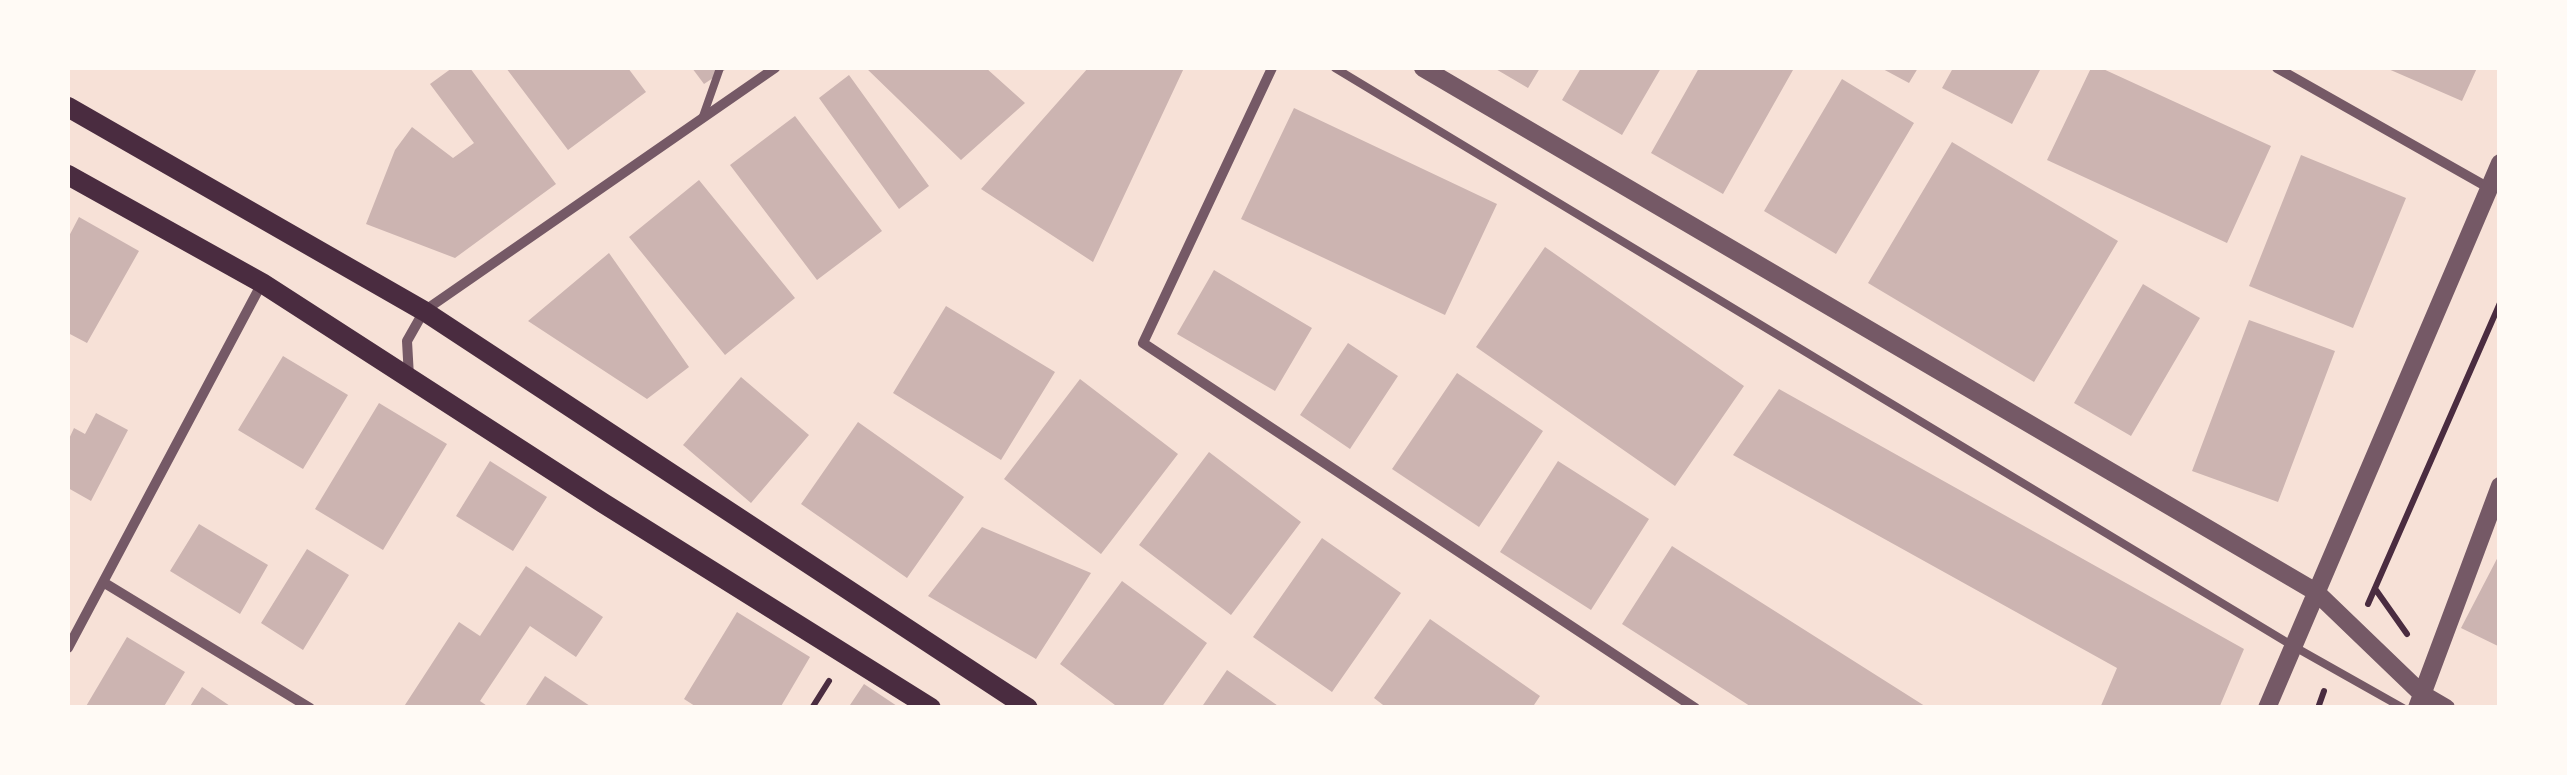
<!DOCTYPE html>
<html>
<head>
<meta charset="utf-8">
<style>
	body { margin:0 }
	#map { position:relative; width:2567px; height:775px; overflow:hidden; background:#f7e1d7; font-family:Raleway,sans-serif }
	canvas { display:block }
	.frame { position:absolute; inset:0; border:70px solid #fffaf5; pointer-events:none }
</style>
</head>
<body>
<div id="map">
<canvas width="2567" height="775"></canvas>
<div class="frame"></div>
</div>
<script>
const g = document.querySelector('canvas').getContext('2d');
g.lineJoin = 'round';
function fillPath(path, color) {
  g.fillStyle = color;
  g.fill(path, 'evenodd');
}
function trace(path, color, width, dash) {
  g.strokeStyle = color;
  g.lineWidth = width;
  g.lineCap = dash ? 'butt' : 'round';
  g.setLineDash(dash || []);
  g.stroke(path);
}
fillPath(new Path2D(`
	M452,68H470L556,184L455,258L366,224L395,150L412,127L453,158L474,143L430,84Z
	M506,68H628L646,92L568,150Z
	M692,68H728L704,84Z
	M866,68H986L1025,103L961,160Z
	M1088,68H1184L1093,262L981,189Z
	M1494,68H1540L1528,88Z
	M1581,68H1661L1622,135L1562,100Z
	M1699,68L1793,70L1723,194L1651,153Z
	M1881,68H1918L1909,83Z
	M1953,68H2041L2012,124L1942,88Z
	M2091,68H2101L2271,146L2227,243L2047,160Z
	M2386,68H2477L2462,101Z
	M849,75L929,186L899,209L819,98Z
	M1842,79L1914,123L1836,254L1764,211Z
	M1294,108L1497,204L1445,315L1241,219Z
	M795,116L882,231L817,280L730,165Z
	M1952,142L2118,241L2034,382L1868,283Z
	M2301,155L2406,198L2353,328L2249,286Z
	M699,180L795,298L725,355L629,237Z
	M79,217L139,251L87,343L68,333V238Z
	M1545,247L1744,386L1675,486L1476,347Z
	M609,253L689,367L647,399L528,321Z
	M1214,270L1312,328L1275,391L1177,334Z
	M2143,284L2200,318L2131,436L2074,403Z
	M946,306L1055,372L1001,460L893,393Z
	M2249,320L2335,351L2278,502L2192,471Z
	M1348,343L1398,376L1350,449L1300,415Z
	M283,356L348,395L303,469L238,430Z
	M1457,373L1543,431L1479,527L1392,469Z
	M741,377L809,435L751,503L683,445Z
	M1080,379L1178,454L1101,554L1004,479Z
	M1779,389L2244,649L2219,708H2100L2117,668L1733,455Z
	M379,403L447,444L383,550L315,509Z
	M96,413L128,430L91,501L68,488V441L74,428L85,434Z
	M858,422L964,497L907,578L801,504Z
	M1209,452L1301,522L1231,615L1139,545Z
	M490,461L547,497L513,551L456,516Z
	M1558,461L1649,519L1591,610L1500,552Z
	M199,524L268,565L240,614L170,571Z
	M982,527L1091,573L1036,659L928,596Z
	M1322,538L1401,593L1332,692L1253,637Z
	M1672,546L1928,708H1753L1622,624Z
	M307,549L349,575L303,650L261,623Z
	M2500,553V647L2461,628Z
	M526,566L603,617L576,657L530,626L480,701L490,708H403L459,622L480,636Z
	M1122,581L1207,643L1161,708H1119L1060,664Z
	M737,612L810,657L780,708H698L684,699Z
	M1430,619L1540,696L1532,708H1387L1374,698Z
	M127,637L185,672L163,708H85Z
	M1227,670L1281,708H1201Z
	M545,676L593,708H524Z
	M864,684L900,708H848Z
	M202,687L233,708H189Z`), '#ccb4b1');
trace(new Path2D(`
	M2376,590L2407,634
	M2368,604L2500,303
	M812,708L829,681
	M2318,708L2324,691`), '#4a2c40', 6);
trace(new Path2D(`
	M1335,68L2293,646L2403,708
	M702,119L720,68`), '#755966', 8);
trace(new Path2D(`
	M1272,68L1143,343L1695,708
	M2277,68L2489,188
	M409,377L407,341L424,311L775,68
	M103,582L310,708
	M68,648L262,283`), '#755966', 10);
trace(new Path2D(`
	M1423,68L2316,592L2422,694L2446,708
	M2267,708L2500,163
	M2417,708L2500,486`), '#755966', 18);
trace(new Path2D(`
	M68,107L424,311L1028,708
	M68,175L262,283L603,503L931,708`), '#4a2c40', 20);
</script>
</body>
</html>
